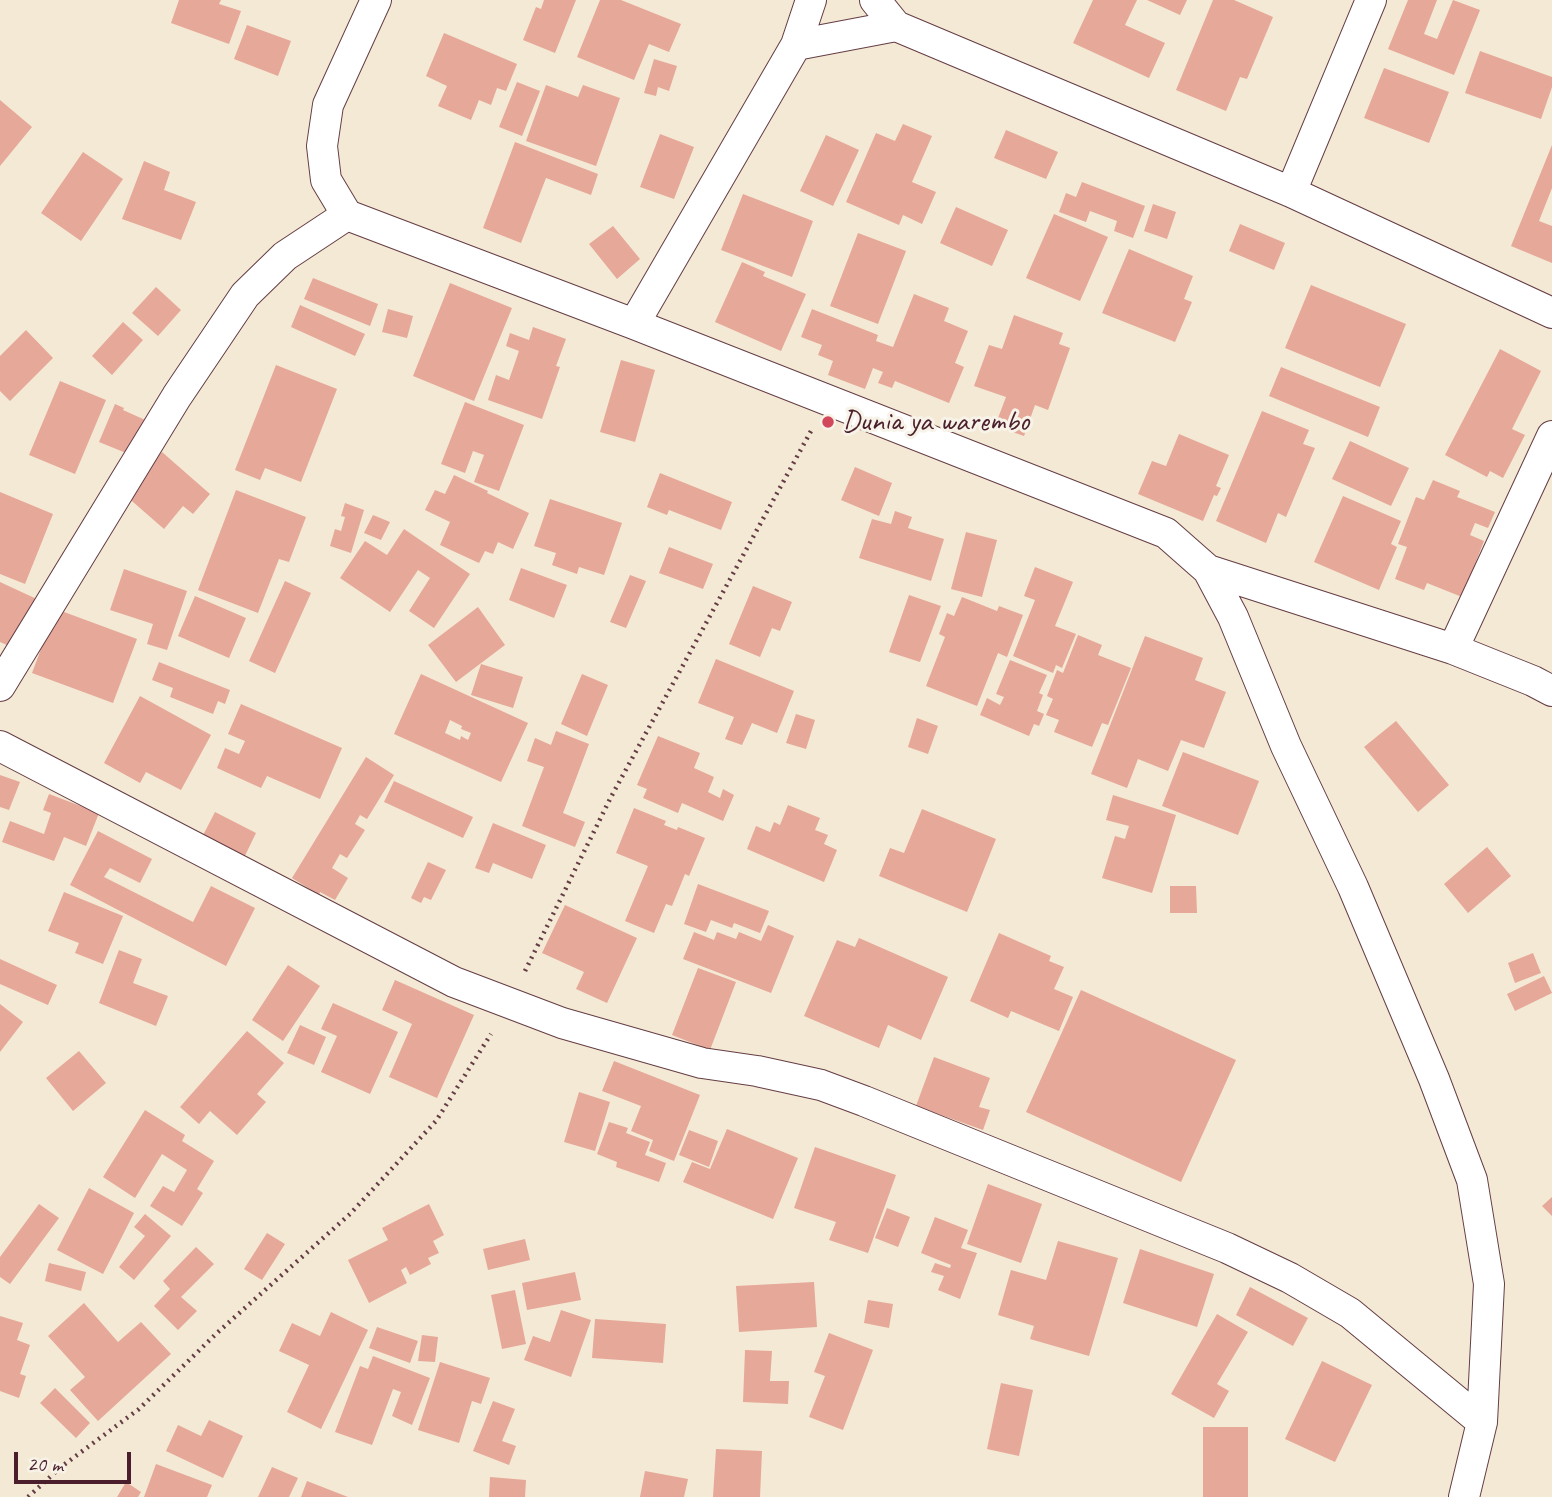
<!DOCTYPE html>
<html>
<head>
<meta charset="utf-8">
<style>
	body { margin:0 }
	#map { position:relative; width:1552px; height:1497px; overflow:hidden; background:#f4e9d5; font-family:Caveat,sans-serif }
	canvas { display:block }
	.scale { position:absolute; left:14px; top:1452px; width:117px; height:32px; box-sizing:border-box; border:4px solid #4a1f2b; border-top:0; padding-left:9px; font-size:21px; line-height:24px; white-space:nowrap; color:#4a1f2b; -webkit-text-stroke:5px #f7f3e8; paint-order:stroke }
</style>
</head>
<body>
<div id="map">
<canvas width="1552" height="1497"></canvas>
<div class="scale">20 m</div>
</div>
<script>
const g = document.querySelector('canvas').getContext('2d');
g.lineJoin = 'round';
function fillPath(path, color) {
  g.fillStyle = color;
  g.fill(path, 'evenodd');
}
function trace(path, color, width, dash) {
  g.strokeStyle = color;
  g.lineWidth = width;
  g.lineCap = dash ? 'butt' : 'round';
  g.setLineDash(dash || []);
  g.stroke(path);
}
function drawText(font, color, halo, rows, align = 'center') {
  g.font = font + ' Caveat,sans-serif';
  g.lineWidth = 6;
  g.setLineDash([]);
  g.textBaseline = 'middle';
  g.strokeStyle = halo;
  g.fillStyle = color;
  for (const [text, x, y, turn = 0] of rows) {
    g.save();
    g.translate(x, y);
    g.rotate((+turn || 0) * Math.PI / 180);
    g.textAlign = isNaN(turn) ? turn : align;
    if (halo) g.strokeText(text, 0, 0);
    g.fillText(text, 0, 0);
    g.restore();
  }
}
fillPath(new Path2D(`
	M179,0H221L219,4L241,11L229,44L171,23Z
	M544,0H576L555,53L523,40L536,7L541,9Z
	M600,0H621L681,24L669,52L649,44L634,80L577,57Z
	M1093,0H1137L1125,25L1165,43L1149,78L1073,43Z
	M1147,0H1187L1180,15Z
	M1213,0H1234L1273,17L1247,79L1240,77L1226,111L1176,90Z
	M1408,0H1437L1424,34L1437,39L1453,0L1480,10L1454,75L1388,49Z
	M247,25L291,41L278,76L234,59Z
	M444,33L517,64L506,91L497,88L491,105L479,100L471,120L438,106L447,86L426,76Z
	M1480,51L1552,77V87L1541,119L1465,93Z
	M654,59L677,66L669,91L658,87L656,96L644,93Z
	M1384,68L1449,92L1429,143L1364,118Z
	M517,82L540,91L522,136L499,127Z
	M546,85L578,97L583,85L620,98L596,166L526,141Z
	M0,100L32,127L0,166Z
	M903,124L932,136L912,182L936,192L922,224L903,215L899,225L846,202L876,133L895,141Z
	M1006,130L1058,152L1046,179L994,158Z
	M660,134L694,147L674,199L640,187Z
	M826,135L859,150L833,206L800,191Z
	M515,142L598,174L591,195L546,178L521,243L483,228Z
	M1552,145V188L1539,221L1552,226V263L1511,246Z
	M83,152L123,179L81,241L41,213Z
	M144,161L170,172L164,190L196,202L181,240L122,219Z
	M1082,182L1145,206L1133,238L1114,231L1117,221L1090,211L1086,222L1059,212L1066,193L1076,197Z
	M743,194L813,221L792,277L721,250Z
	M1153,204L1176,212L1167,239L1144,231Z
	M956,207L1008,230L992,266L940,243Z
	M1054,214L1108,237L1080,301L1026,278Z
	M1240,224L1285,243L1274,270L1229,251Z
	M613,226L640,259L617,279L589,244Z
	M858,233L906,251L878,324L830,306Z
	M1129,249L1193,276L1184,299L1192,302L1175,342L1102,313Z
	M742,262L765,272L763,276L806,294L781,351L715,322Z
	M313,278L378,304L370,326L304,299Z
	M450,283L512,308L474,401L413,376Z
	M1311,285L1406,324L1380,387L1285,348Z
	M156,287L181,310L158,336L132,313Z
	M914,294L949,308L944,321L968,331L955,363L964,367L949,403L895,381L892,388L878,383L883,372L873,368L865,389L828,375L833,361L818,355L822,345L801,337L812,309L878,335L876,341L893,347Z
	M300,305L365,334L355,356L291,327Z
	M388,309L413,316L407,338L382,332Z
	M1014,315L1063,333L1059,344L1070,348L1048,410L1035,405L1024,436L995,426L1006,397L974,386L989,345L1002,349Z
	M123,322L143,340L112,375L92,356Z
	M533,327L566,339L556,366L560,367L542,419L488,400L496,375L509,380L519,351L506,346L510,333L529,340Z
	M26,330L53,358L10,401L0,391V356Z
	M1500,349L1541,371L1512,429L1525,435L1503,478L1490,471L1487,477L1445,455Z
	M621,360L655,370L635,442L600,432Z
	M276,365L337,389L301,482L265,468L260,480L235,470Z
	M1281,367L1380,407L1368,437L1269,396Z
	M60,381L106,400L75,474L29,455Z
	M465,402L524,425L499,491L474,482L484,455L473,451L465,473L441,464Z
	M115,404L124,408L123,410L152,423L131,455L99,442Z
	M1262,411L1309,430L1303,444L1315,448L1286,517L1278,513L1266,543L1216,521Z
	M1179,434L1229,455L1216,486L1221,488L1217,496L1214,495L1203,521L1138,494L1152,461L1166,466Z
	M1350,441L1409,468L1391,506L1332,479Z
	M162,452L210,494L193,514L183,506L164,529L125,495Z
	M855,467L892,483L879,516L841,500Z
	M660,473L732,502L721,530L669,510L667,515L647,507Z
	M454,475L488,491L487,493L529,513L513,549L498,542L493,554L485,551L479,563L440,545L450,522L425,510L435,490L445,494Z
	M1433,480L1460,491L1457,497L1495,512L1488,528L1475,523L1470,535L1484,541L1462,597L1427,583L1424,590L1395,579L1407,547L1398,544L1416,497L1424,500Z
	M236,490L306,517L289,562L279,559L258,613L198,590Z
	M0,492L53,514L25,584L0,574Z
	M1343,496L1401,521L1391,544L1397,547L1379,590L1314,562Z
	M550,499L622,523L604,575L579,567L577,574L552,565L556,553L534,546Z
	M345,503L364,510L351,553L330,546L335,529L341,531L345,517L341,516Z
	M895,511L912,517L908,528L944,539L931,581L859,558L872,519L891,524Z
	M373,515L390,522L381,540L364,533Z
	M404,529L470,574L434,628L409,611L430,578L418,570L390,612L340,578L365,541L387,555Z
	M966,532L997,540L982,597L951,589Z
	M669,547L713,564L703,589L659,573Z
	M1035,567L1073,582L1055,626L1076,634L1062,668L1056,665L1053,673L1013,656L1035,600L1024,596Z
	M521,568L567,585L554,618L509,600Z
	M124,569L187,591L167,650L147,644L153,624L110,610Z
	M630,575L646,581L626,628L610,622Z
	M285,581L311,593L275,673L249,661Z
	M0,582L41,601L18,650L0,642Z
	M753,586L792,602L780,631L772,628L760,657L729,644Z
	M909,595L941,606L920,662L889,652Z
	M195,596L246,618L229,658L178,636Z
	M962,597L997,611L999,606L1023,615L1007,657L998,653L977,706L926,686L945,637L939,634L947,613L954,616Z
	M478,607L505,645L456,682L428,645Z
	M56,609L137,639L113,703L32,673Z
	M1078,635L1102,645L1098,655L1131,668L1108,725L1102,723L1092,747L1054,732L1059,720L1046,715L1053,699L1047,696L1057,670L1063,673Z
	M1145,636L1203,658L1195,680L1226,692L1204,748L1181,740L1168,771L1138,759L1127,788L1091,774Z
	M716,659L794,691L777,733L752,723L742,745L725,739L734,717L698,703Z
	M1010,660L1047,675L1039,693L1043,695L1037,711L1044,714L1039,726L1034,724L1029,736L980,715L987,698L1000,705L1004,697L996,694Z
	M159,662L230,690L225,704L218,701L213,714L170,697L173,688L152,680Z
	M481,664L523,677L513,708L471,695Z
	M421,674L528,723L501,782L394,734ZM450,720L462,726L461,729L471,733L468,740L461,736L460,740L445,733Z
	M582,674L608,685L587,736L561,724Z
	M140,696L211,735L181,790L146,772L140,783L104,763Z
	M241,704L342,748L320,799L267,776L261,788L217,768L225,748L239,754L245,741L228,734Z
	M796,714L815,720L806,749L786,743Z
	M917,718L938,726L928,754L908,747Z
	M1396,721L1449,785L1418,812L1364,747Z
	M556,731L589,744L563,813L585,822L575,847L522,826L544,767L527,761L535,738L551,745Z
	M658,736L700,753L694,768L714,777L708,792L720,798L723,789L734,795L723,821L682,803L678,813L643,798L647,789L637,785Z
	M1183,752L1259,781L1238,835L1162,806Z
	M366,757L394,775L367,819L360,815L355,824L365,830L347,858L340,854L332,868L348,878L335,900L320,892L319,895L292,878Z
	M0,775L20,782L9,810L0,807Z
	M394,781L473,817L463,838L384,802Z
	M49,794L99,813L86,846L64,837L54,861L2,842L10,821L44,834L51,813L43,810Z
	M1113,795L1176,815L1152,893L1102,878L1115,836L1125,839L1129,826L1106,820Z
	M788,805L820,818L815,830L828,835L824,844L837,850L824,882L747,849L756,826L770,832L774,822L780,825Z
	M634,808L666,821L664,825L677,830L678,827L705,838L689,876L685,874L672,906L666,904L654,933L625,921L648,866L616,853Z
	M922,809L996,839L967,912L879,876L890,848L904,853Z
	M215,812L256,833L240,866L198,845Z
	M493,823L546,845L532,879L493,863L489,873L475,868Z
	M98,831L152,859L140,883L110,868L104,877L193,922L211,886L255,908L226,966L70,885Z
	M1487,847L1511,876L1468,913L1444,884Z
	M428,862L446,870L431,900L424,897L421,903L411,898Z
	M698,884L769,911L760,933L734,923L732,928L711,920L706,932L684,924Z
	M1170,886H1196L1197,913H1170Z
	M64,892L123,916L103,964L75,953L79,943L48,931Z
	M565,905L637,938L607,1003L576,989L584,972L542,953Z
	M768,925L794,936L771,993L683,959L694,932L714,940L717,932L736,939L739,932L761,941Z
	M999,933L1051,956L1049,961L1064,967L1054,989L1073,997L1059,1031L1011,1011L1008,1018L970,1001Z
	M859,938L948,977L921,1040L888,1025L879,1048L804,1016L837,940L855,947Z
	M119,950L142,959L133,983L168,996L156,1026L99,1003Z
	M1533,953L1541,973L1515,983L1508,963Z
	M0,959L57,985L48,1005L0,984Z
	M288,965L320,986L283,1041L252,1020Z
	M698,968L736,982L710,1050L672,1035Z
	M1544,976L1552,993L1515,1011L1507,994Z
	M395,980L474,1015L437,1098L389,1077L412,1024L382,1010Z
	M1081,990L1236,1060L1181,1182L1026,1112Z
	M333,1003L398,1032L370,1094L321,1072L337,1036L321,1029Z
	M0,1004L23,1022L0,1052Z
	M300,1025L326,1037L314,1065L287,1053Z
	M247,1031L284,1063L257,1094L266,1102L237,1135L210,1111L199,1124L180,1107Z
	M79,1051L106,1083L73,1111L46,1078Z
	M934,1057L990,1078L979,1107L990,1110L983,1130L916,1106Z
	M614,1061L700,1095L674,1161L649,1151L653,1140L631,1131L641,1106L602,1091Z
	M579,1092L610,1102L595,1151L564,1142Z
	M145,1110L185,1135L182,1141L214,1161L197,1189L203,1193L182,1226L150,1206L163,1186L174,1192L187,1170L162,1154L135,1198L103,1177Z
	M609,1122L628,1128L626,1133L650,1142L645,1155L666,1163L659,1182L616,1167L617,1162L597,1154Z
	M727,1129L798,1158L773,1219L683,1182L692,1162L710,1169Z
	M689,1130L718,1141L709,1167L679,1155Z
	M815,1147L896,1175L868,1253L829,1240L836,1222L794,1208Z
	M988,1184L1042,1204L1021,1263L967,1244Z
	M89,1188L134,1213L103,1274L57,1250Z
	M1552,1197V1216L1542,1206Z
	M39,1204L59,1218L10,1284L0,1277V1257Z
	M429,1204L444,1235L433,1241L439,1253L428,1258L431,1264L410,1275L406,1267L401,1270L407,1283L369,1303L348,1260L388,1240L382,1228Z
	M887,1208L910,1217L898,1247L875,1238Z
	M145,1214L171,1236L134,1280L119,1267L145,1236L134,1227Z
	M935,1217L968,1230L961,1248L977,1253L960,1299L938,1290L944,1276L931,1272L935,1263L950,1268L951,1265L921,1253Z
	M267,1233L285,1244L262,1280L244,1269Z
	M525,1239L530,1260L488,1270L483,1249Z
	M1058,1241L1118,1258L1089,1356L1030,1339L1034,1326L998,1315L1011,1270L1046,1280Z
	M196,1247L214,1264L181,1297L197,1311L178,1330L154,1306L170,1289L163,1281Z
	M1140,1249L1214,1274L1197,1327L1123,1303Z
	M49,1263L86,1272L81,1291L45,1281Z
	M575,1272L581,1300L527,1310L522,1283Z
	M814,1282L817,1327L739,1332L736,1286Z
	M1250,1287L1308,1318L1293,1346L1236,1315Z
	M515,1290L526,1344L502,1349L491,1295Z
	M868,1300L893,1304L889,1328L864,1323Z
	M84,1303L118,1342L141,1322L171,1354L98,1421L70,1390L85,1377L48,1336Z
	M561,1310L591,1320L571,1377L524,1360L533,1336L550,1342Z
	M331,1312L368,1330L321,1429L287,1412L309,1365L279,1351L292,1323L320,1336Z
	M1217,1314L1248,1332L1217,1384L1229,1391L1214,1418L1171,1394Z
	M0,1316L23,1323L17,1340L30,1345L20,1374L26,1376L19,1398L0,1391Z
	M595,1319L666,1324L663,1363L592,1358Z
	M377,1327L418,1341L410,1363L369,1348Z
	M829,1333L873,1350L843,1430L809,1417L825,1376L814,1372Z
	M422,1335L438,1337L435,1362L418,1361Z
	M745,1350L772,1351L770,1381H789L788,1404L743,1402Z
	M373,1356L430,1378L412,1425L392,1416L401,1392L393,1389L372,1445L335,1432L360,1366L368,1369Z
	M1322,1361L1372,1385L1335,1462L1285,1439Z
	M440,1362L490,1378L481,1404L472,1401L459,1443L418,1430Z
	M1001,1383L1033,1390L1019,1456L987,1449Z
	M55,1388L90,1423L76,1438L40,1403Z
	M493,1401L515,1409L502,1441L516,1446L509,1465L473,1451Z
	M209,1420L243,1436L223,1478L166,1451L178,1425L201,1436Z
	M1203,1427H1248V1497H1203Z
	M716,1449L762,1451L760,1497H713Z
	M156,1464L212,1485L207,1497H144Z
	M272,1467L298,1478L289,1497H258Z
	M645,1471L688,1479L684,1497H640Z
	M490,1477L526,1480L525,1497H489Z
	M307,1481L348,1497H301Z
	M126,1482L141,1492L138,1497H117Z`), '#e6a898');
const minor = new Path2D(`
	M376,0L328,105L322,146L326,180L347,215L634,324L1166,533L1208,570L1233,617L1286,746L1353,887L1434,1079L1472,1180L1489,1284L1482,1422L1464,1497
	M875,0L896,26L1291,192L1552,313
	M796,45L896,26
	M1291,192L1371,0
	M634,324L796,45L811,0
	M1208,570L1453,649L1533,681L1552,691
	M1453,649L1552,436
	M0,686L177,396L245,295L285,256L347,215
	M0,746L454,982L562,1023L702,1063L757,1071L821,1085L864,1101L1227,1248L1290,1278L1350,1313L1482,1422`);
trace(minor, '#643d44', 32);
trace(new Path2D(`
	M525,971L611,797L811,431
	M28,1497L61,1467L139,1409L217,1333L350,1214L436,1121L491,1034`), '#643d44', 4.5, [2, 5]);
trace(minor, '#fff', 30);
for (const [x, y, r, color] of [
	[828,422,7,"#d1495b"]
]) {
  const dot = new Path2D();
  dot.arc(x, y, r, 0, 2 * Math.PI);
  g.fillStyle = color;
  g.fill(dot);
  trace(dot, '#f7f3e8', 2.5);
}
drawText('30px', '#4a1f2b', '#f7f3e8', [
	["Dunia ya warembo",842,422]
], 'left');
</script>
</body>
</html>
